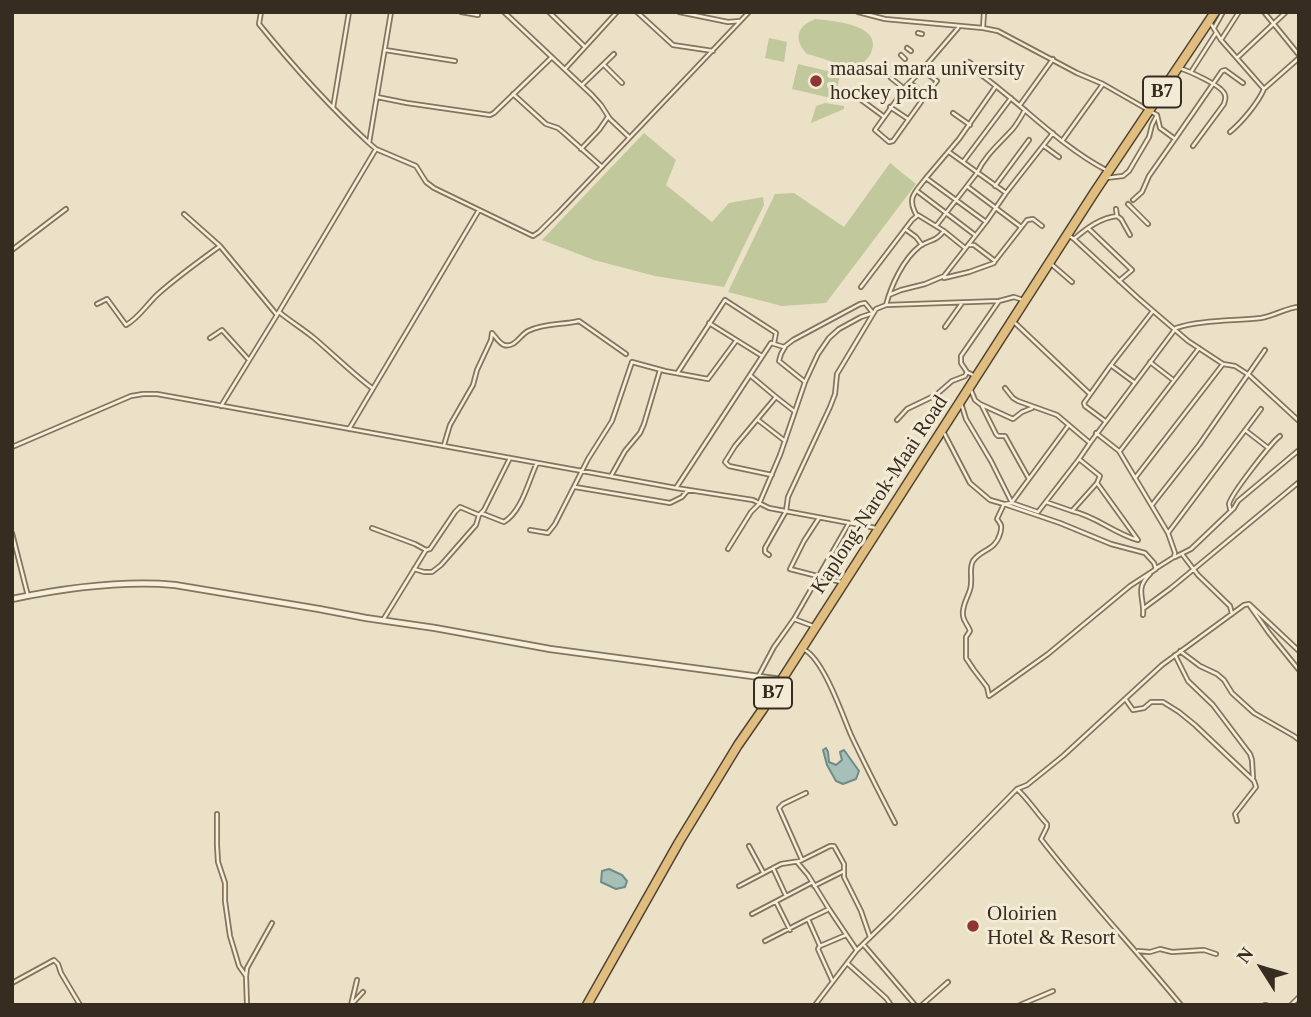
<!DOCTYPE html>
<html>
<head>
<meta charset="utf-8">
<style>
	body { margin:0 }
	#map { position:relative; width:1311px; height:1017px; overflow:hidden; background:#ebe1c7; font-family:Georgia,serif }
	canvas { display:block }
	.frame { position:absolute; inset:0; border:14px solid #362c20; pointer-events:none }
	.north { position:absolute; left:1227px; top:933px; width:70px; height:70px; -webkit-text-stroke:5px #f3ebd6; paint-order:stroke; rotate:307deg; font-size:19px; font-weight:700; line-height:28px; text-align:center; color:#362c20 }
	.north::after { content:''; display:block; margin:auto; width:24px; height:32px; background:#362c20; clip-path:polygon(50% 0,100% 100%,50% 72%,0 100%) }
</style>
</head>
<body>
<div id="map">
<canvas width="1311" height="1017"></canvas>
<div class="frame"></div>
<div class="north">N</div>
</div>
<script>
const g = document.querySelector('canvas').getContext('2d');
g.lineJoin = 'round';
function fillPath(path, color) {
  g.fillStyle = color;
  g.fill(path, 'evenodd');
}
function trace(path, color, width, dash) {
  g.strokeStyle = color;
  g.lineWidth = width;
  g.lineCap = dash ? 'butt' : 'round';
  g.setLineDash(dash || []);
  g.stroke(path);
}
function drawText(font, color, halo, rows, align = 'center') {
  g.font = font + ' Georgia,serif';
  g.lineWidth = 6;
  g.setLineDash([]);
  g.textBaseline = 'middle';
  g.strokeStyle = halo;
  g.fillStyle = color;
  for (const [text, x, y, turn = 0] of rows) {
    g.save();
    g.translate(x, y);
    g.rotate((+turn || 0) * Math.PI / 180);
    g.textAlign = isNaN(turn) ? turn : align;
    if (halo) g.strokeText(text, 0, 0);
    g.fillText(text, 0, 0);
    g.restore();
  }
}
fillPath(new Path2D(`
	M815,19C832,21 884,24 871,53C868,59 862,65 855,66C842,67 820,57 807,54C793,39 797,26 815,19Z
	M769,38L787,42L784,62L765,58Z
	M798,64L840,74L835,99L792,89Z
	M825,103L844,106V109L811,123L816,106Z
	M644,133L676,160L666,185L712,222L729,203L763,197L764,205L724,287L655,276L594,260L542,240Z
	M890,163L916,184L826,303L782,306L728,292L775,194L794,193L844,227Z`), '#c1c89b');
const water = new Path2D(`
	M826,748L828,752L829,762L836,765L842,760L840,752L844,750L859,771L856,779L843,784L836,781L827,765L823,750Z
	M609,869L622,875L627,881L625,887L616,889L601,882L602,871Z`);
fillPath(water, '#a7bfb9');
trace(water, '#6f8c86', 2);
const minor = new Path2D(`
	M261,12L259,24C293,66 329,106 369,143
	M391,12L369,143L376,149L416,166L426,182L434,188L533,236L539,232L558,213L749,12
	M461,12L478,15
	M504,12L592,95L601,105L610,119L629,137
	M549,12L585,47
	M637,12L673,45L713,51
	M679,12L728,22L740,21
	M858,12L885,19L983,28L998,31L1077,73L1103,84L1157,115L1152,125L1149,137L1129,171L1123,176L1106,178
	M1264,12L1299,55
	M1211,24L1221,40L1264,89C1258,103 1242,122 1230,132
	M983,28L984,12
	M1214,28L1223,12
	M918,33L922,34
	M1221,40L1239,12
	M907,48L911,51
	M385,50L455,61
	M901,55L905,59
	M1237,58L1286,12
	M969,62L977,68L980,74C1023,105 1059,145 1106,170
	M604,65L622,83
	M1179,68C1189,71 1220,85 1224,93C1227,97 1225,99 1224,104L1193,146
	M565,69L617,12
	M922,70L958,28
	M1191,72L1216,33
	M891,78L901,86L903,91L875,130L889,142L893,141L926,95
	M582,85L614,54
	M1265,88L1299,58
	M903,89L922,70L937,81L926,95L910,83
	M513,94L546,124L558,128L564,133L602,167
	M377,97L407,103L490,115L494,113L552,57
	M860,99L883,116
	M1020,105L1053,59
	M890,107L908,119
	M333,108L349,12
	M953,113L970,125
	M1175,139L1222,71L1225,70L1243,83
	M1062,141L1103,84
	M1044,146L1059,157
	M581,149L599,130L608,117
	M949,152L1006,193
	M963,162L1011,98
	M995,186L1029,140
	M968,187L1021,227
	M917,191L975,235
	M1133,200L1142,192L1149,176L1175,139L1160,128L1157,115
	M1128,204L1148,224
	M1116,209L1117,216L1121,219L1130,235
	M184,214L220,246L277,315
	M917,216C906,197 915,193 926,178
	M986,222L926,178L959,139L996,86
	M936,226L977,173C985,156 997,146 1009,133C1016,127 1020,118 1025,110
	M1088,228L1132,270L1119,281
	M905,229L916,237L922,245
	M1068,235L1074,239L1138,298L1188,341L1223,364L1235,366L1249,375L1299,421
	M1074,239C1087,228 1100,218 1117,216
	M968,245H974L995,261L1027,220L1033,219L1042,226
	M12,250L66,209
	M1050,263L1072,282
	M944,278L969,272L994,263L995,261
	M861,287L912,220L918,215L944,231L965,248
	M889,295L901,290L925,284L944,276L986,222L1006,193L1053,133
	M97,304L107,299L126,325C139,318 147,304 158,294C177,277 198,262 220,246
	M886,305C891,286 903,259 920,246C931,239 935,242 944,231
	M279,312C290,321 303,329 314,338C334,355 352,373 372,388
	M1014,322L1090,394
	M709,323L762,356
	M945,327L962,303
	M210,338L222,330L249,360
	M785,347L781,354L779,361L805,382
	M1150,362L1172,379
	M1112,366L1135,383
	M678,372L725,300L776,333L774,343
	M973,375L967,372L961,363V356L999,301
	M751,376L776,397L794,411
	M970,388L975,400L980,404L1013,419L1022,412L1032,408
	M1005,388L1013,398L1018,401L1057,415L1090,443L1176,328C1199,320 1236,321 1261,318C1274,316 1288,307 1299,307
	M961,403L966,419L991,461L1012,503
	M221,406L277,315L376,149
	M982,406L996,434L998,436H1005L1029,479
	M758,420L785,441
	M897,420L907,409L936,395L952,381L965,376L967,372
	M1105,421L1085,406L1084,403L1111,365L1153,311
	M349,429L479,210
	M1245,430L1267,447
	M944,433L970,483L990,500L1004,504L1012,503L1038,512L1079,459L1100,476L1097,483L1072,511L1046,502
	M1096,433L1119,451L1168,533L1175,553L1174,557L1155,569
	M444,445L450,425L473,385L477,370L491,340L492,333C495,336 499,343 504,345C515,348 520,335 528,331C544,323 563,325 579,321L626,354
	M12,447L131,396L143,394H157L676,488L753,500L769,508L876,528
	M1120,451L1199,348
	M1079,459L1090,443
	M772,475L729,466L725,462L735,446L776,397
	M611,476L625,451L640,433L644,424L660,370
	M1135,478L1223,364
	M575,487L670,503L682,497L688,490
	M676,488L771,343L784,347L793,340L860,304L865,303L873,313L861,317L839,329L829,338L818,354L805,382L780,455L759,504L751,512L728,549
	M1012,502L1068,426
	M1004,504L1060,523L1111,544L1145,553L1154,563L1156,569L1130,586L1048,654L989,696L987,687L974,670L966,658V637L970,631C968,625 964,622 963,616C961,604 971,594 971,584C972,576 969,568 973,561C981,549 995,551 1000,534C1002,527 1002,525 997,519Z
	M1152,505L1199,445L1265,350
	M1230,509C1230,507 1229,505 1229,504C1231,494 1272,442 1280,436
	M1072,511C1096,516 1115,534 1138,540L1097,483
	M481,513L504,522C522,511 528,482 537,463
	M819,518L804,541L790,569L841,582
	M372,528L415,544L426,550
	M530,530L548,533L555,524L588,459L612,421L632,362L665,371L708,379L736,341
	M12,533L28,596
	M1168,533L1261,409
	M1182,554L1198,575L1230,606L1232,614
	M769,555L765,552V548L786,511L788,497L830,407L835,394L837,374L876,309L886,305L999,301L1014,297L1023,300
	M1175,557L1191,549L1234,508L1238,501L1299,450
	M414,569L424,572H432L441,565L476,525L479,515
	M1250,606L1269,633L1299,670
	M1144,608L1171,588L1299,482
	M1143,615C1145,598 1134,589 1150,574
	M794,619L813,626
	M383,620L426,550L430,549L455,512L460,507L479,515L484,510L510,458
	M805,650C824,661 842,714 851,735C865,765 880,794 895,823
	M1180,651L1200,666L1217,674L1224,680L1232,693L1254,713L1294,736L1299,740
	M1175,655L1188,681L1213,705L1250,754L1252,760L1253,778
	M758,677L774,647L794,619L849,523
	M1126,700L1133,710L1144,708L1151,702H1163L1179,712L1195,725L1254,781L1256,787L1235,814L1237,821
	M1017,789C1028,799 1036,812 1047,824V827L1041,839C1085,896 1135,949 1181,1005
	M217,814V845L218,862L225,883V901L230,936L239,966L246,976L247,1005
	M749,846L763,872
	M802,860L779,808L783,804L806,793
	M797,862L808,875L829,909L856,949
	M773,868L786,896
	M739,886L781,864L800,861L830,846H834L844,864V877L861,911L870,937
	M814,886L844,871
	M776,902L790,930
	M752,914L811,883
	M808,919L827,910
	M765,941L808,919L820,946L818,949L832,980
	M863,944L915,1005
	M820,946L846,935
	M1138,951L1150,952L1160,949L1172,952L1204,950L1216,954
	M847,963L886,998L891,1005
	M246,976L247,968L272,923
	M12,983L54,960L58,964L61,973L80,1005
	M351,1005L357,980
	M351,1005L363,992
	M815,1005L857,950L892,916L1017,789L1027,785L1063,756L1162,665L1244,605L1249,604L1299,651
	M922,1005L948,982
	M1020,1005L1053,991
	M1265,1005H1266
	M1291,1005L1299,997`);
const tertiary = new Path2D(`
	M12,599C65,588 121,580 175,585L319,609L366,618L435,628L550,649L782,680`);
const trunk = new Path2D(`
	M587,1005L679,842L738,745L763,709L1094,193L1215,12`);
trace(minor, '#85745e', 6);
trace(tertiary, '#85745e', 8);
trace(trunk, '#534231', 11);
trace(minor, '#f6efd9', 2.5);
trace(tertiary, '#f6efd9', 4.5);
trace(trunk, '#dfbe80', 8);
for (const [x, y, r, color] of [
	[816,81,7,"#8f3532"],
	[973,926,7,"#8f3532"]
]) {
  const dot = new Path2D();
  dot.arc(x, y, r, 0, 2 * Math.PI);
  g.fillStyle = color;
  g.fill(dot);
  trace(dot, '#f3ebd6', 2.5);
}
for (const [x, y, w] of [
	[1162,92,38],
	[773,693,38]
]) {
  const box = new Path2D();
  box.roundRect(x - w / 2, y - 15.5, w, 31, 5);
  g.fillStyle = '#f3ebd6';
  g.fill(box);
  trace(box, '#362c20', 2);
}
drawText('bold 19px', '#362c20', null, [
	["B7",1162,92],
	["B7",773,693]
]);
drawText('21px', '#362c20', '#f3ebd6', [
	["maasai mara university",830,69],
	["hockey pitch",830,93],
	["Oloirien",987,914],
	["Hotel & Resort",987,938]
], 'left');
drawText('21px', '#362c20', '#f3ebd6', [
	["Kaplong-Narok-Maai Road",880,495,-57]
]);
</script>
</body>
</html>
